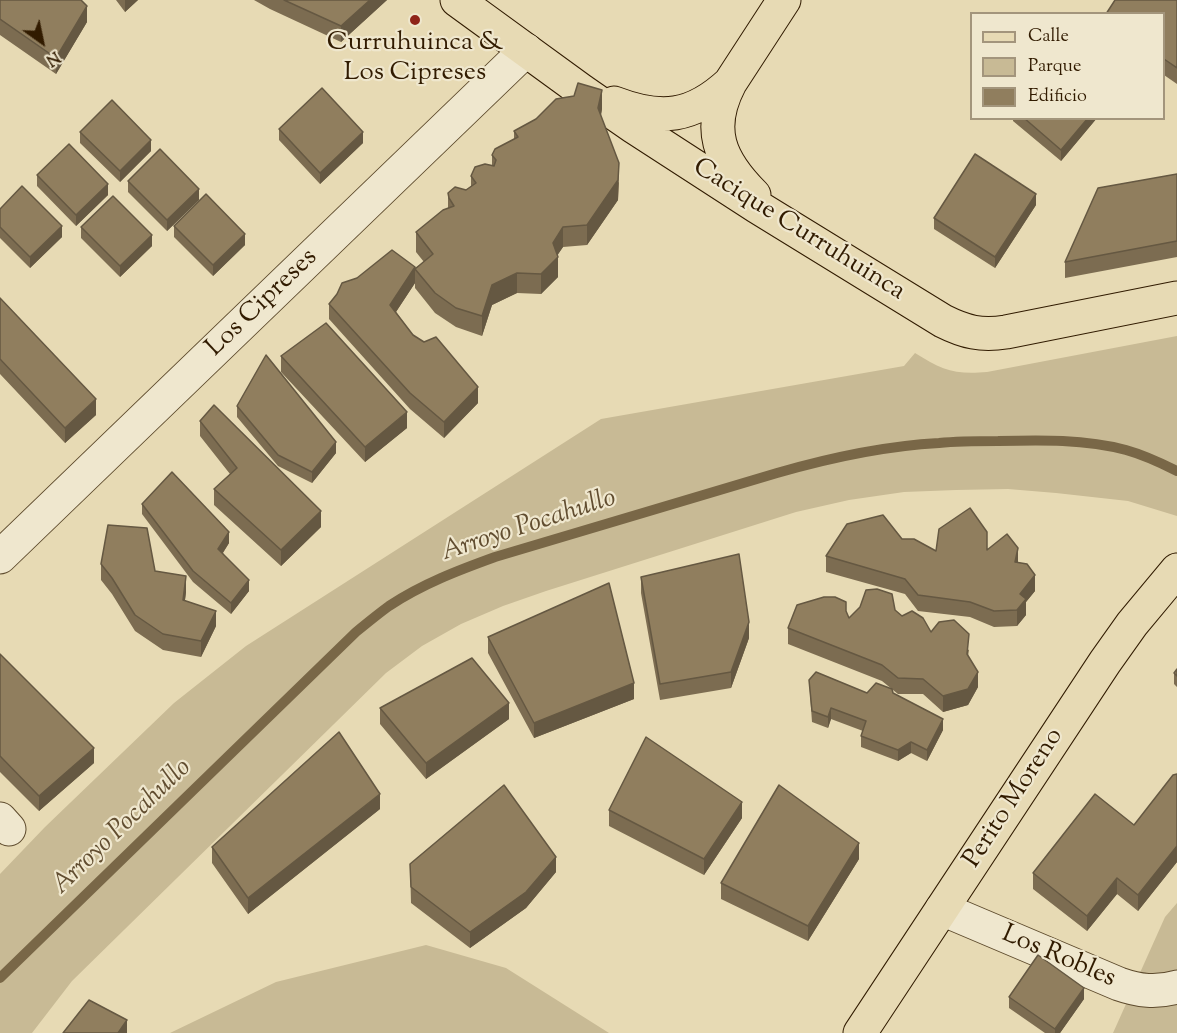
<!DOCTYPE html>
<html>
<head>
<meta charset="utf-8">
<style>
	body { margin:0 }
	#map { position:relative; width:1177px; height:1033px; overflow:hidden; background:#e7dab4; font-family:"Sorts Mill Goudy",serif }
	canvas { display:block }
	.legend { position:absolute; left:970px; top:12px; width:195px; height:108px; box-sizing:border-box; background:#efe7ce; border:2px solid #a3957c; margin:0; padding:8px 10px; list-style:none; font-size:18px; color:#311b00 }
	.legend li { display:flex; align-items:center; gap:12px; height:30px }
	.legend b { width:30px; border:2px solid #a3957c }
	.north { position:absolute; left:12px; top:12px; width:60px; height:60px; -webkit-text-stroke:4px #efe7ce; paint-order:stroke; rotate:147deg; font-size:16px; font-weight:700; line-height:24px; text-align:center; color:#311b00 }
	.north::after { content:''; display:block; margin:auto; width:21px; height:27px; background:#311b00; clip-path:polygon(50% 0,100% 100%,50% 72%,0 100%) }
</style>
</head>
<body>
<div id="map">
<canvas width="1177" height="1033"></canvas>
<ul class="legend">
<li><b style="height:8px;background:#e7dab4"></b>Calle</li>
<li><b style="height:16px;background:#c8ba95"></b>Parque</li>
<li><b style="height:16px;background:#907e5e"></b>Edificio</li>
</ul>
<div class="north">N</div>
</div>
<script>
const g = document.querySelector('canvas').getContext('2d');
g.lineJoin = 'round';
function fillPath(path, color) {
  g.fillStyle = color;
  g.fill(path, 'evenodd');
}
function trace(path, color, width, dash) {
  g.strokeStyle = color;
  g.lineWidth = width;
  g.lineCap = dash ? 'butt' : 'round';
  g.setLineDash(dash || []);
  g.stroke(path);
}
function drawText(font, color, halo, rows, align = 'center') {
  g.font = font + ' "Sorts Mill Goudy",serif';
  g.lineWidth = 4.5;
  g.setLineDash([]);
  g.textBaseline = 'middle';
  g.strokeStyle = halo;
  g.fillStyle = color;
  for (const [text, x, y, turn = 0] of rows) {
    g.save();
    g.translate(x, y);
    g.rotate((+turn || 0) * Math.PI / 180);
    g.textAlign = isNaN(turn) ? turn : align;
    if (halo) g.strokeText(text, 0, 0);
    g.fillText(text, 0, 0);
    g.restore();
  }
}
fillPath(new Path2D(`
	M1177,336V516L1128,501L1056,493L1008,489L956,490L904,492L849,500L796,512L546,591L503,606L461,624L422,646L386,673L72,981L32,1033H0V874L45,827L174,703L246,646L601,419L904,366L915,353C942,370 955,375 987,372Z
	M1177,903V1033H1113L1165,917Z
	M426,945L506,968L609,1033H170L276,982Z`), '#c8ba95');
trace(new Path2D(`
	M0,978L356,632C367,623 378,614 389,606C422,584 459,570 495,557L777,473C829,458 884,446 939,443C959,441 979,441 998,441C1041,440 1085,439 1126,450C1144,455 1161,463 1177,471`), '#796747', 10);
const minor = new Path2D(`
	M0,557L526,50
	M0,819L9,829
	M942,909L1119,984C1139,991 1156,993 1177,987`);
const major = new Path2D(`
	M457,0L582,91L634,127L756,206L943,321C965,332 981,336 1006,332L1177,298
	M614,103C661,121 692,118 730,83
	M754,195C719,160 706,129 730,83L784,0
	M860,1033L1105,662L1132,624L1177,570`);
trace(minor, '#5e4b2d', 35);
trace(major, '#311b00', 35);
trace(minor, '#efe7ce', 33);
trace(major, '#e7dab4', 33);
fillPath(new Path2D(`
	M0,0L87,22L56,74L0,35Z
	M116,0H138L125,12Z
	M254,0H387L341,42L270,9Z
	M1177,0V84L1164,75V14Z
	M602,109L601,116L619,183L618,200L587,245L563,247L557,255L558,277L541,294L517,293L492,305L482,336L456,327L435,313L415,288V283L396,312L413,335L478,403L444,438L410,409L329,319V304L415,268L424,262L416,252V232L448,208V193L466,190L471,186V176L492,166V155L514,139V131Z
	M1013,118H1097L1061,161L1013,121Z
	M279,129L363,143L320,184L279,140Z
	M80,132L151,151L120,182L80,143Z
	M1177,174V257L1065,278V262Z
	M37,175L108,195L76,226L37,186Z
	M128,181L199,200L167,231L128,192Z
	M1036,205L995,268L934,229V218Z
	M0,209L62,237L30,268L0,238Z
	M174,226L245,245L213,276L174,237Z
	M81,227L152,246L120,277L81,238Z
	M0,298L96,415L65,443L0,374Z
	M281,356L407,428L365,462L281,372Z
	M237,406L336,453L312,483L278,466L237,417Z
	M200,421L321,527L281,566L214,505V489L230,474L200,436Z
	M142,504L229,543L223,553L249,591L231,614L193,582L142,514Z
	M902,539L936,551L987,550L1018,562L1035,591L1026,602V615L1017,626L994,627L970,617L918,611L905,594L826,572V556Z
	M101,564L155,571L186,592L185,600L216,626L201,657L163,650L135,631L112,594L101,580Z
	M641,577L749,638L731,688L660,700L641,593Z
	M895,610L902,616L931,632L969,650L968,656L978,687L968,705L943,712L923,694H898L882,681L788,644V628L846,611L849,618Z
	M488,637L634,699L534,738L488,653Z
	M0,654L94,763L39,811L0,772Z
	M1177,669V687L1174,684V673Z
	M809,680L867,693H893L943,730L927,761L911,753L898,761L861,747V736L863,731L831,719L828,728L812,722Z
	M380,708L509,719L426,779L380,724Z
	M1177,774V862L1138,911L1117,894L1087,931L1033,889V873L1134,825Z
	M380,809L248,914L212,863V847Z
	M609,810L742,818L704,875L609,826Z
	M859,859L808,941L721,899V883Z
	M410,864L556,872L526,908L470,948L411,903Z
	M1009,997L1084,999L1060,1033H1045L1009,1008Z`), '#7c6c51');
fillPath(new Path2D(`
	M125,0H138L125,12Z
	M370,0H387L341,42V26Z
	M87,6V22L56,74V58Z
	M602,90V109L598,128V108Z
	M1088,118H1097L1061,161V150Z
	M363,132V143L320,184V173Z
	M151,140V151L120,182V171Z
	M619,163L618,200L587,245V225Z
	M108,184V195L76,226V215Z
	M199,189V200L167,231V220Z
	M1036,194V205L995,268V257Z
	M62,226V237L30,268V257Z
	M563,227V247L553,262L558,257V277L541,294V274L553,243Z
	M245,234V245L213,276V265Z
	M152,235V246L120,277V266Z
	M415,267V283L390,321V305Z
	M517,273V293L492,305L482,336V316L492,285Z
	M478,387V403L444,438V422Z
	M96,399V415L65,443V428Z
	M407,412V428L365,462V447Z
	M336,442V453L312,483V472Z
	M321,511V527L281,566V550Z
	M229,532V543L218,560V549Z
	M1018,548V564L1015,562Z
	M1035,575V591L1026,602V615L1017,626V610L1020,594Z
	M186,576V592L183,615V600Z
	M249,580V591L231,614V603Z
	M216,611V626L201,657V641Z
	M749,622V638L731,688V672Z
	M978,672V687L968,705L943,712V696Z
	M634,683V699L534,738V723Z
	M509,703V719L426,779V763Z
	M831,708V719L828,728V717Z
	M943,719V730L927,761V750Z
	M911,742V753L898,761V750Z
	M94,748V763L39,811V796Z
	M380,794V809L248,914V898Z
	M742,802V818L704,875V859Z
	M859,843V859L808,941V926Z
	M1177,846V862L1138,911V895Z
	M556,857V872L526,908L470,948V932Z
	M1117,878V894L1087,931V916Z
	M1084,988V999L1060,1033H1055V1029Z
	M127,1020V1033H118Z`), '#655842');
const building = new Path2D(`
	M0,0H81L87,6L56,58L0,19Z
	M284,0H370L341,26Z
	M1115,0H1177V68L1164,59V14H1106Z
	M578,83L602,90L598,108L619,163L618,180L587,225L563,227L553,243L558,257L541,274L517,273L492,285L482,316L456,308L435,293L415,269L433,254L416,232L443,210L454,206L449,198L448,193L455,187L466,190L476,183L471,176L475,167L485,164L494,166L496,160L492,155L495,149L518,137L514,131L536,119L556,99L574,96Z
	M322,88L363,132L320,173L279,129Z
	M112,100L151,140L120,171L80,132Z
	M1024,118H1088L1061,150Z
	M69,144L108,184L76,215L37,175Z
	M160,149L199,189L167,220L128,181Z
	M975,154L1036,194L995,257L934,218Z
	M1177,174V241L1065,262L1098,188Z
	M22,186L62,226L30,257L0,227V209Z
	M206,194L245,234L213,265L174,226Z
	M113,196L152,235L120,266L81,227Z
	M392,250L415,267L390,305L413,335L424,342L436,337L478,387L444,422L410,393L329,304L337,294L342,283L357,278Z
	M0,298L96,399L65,428L0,359Z
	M326,323L407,412L365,447L281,356Z
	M266,355L336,442L312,472L278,455L237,406Z
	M214,405L321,511L281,550L214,489L237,468L200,421Z
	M172,472L229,532L218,549L249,580L231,603L193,571L142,504Z
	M970,508L987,532V550L1007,534L1018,548L1015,562L1027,564L1035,575L1020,594L1026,599L1017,610L994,611L970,602L918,595L905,579L826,556L847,524L883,515L902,539H914L936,551L939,529Z
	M108,525L147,528L155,571L186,576L183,600L216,611L201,641L163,634L135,615L112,578L101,564Z
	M739,554L749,622L731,672L660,684L641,577Z
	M609,583L634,683L534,723L488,637Z
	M877,589L892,594L895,610L902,616L912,611L923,618L931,632L939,622L954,620L969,634L967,654L978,672L968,689L943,696L923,679L898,678L882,665L788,628L797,605L824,597H835L846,602V611L849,618L860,607L866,590Z
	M0,654L94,748L39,796L0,756Z
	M472,658L509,703L426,763L380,708Z
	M1177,669V676L1174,673Z
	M816,672L867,693L876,683L892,689L893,693L943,719L927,750L911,742L898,750L861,736L866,721L831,708L828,717L812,711L809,680Z
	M339,732L380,794L248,898L212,847Z
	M646,737L742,802L704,859L609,810Z
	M1177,774V846L1138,895L1117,878L1087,916L1033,873L1095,794L1134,825L1173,775Z
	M504,785L556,857L526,892L470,932L411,887L410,864Z
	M779,785L859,843L808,926L721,883Z
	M1038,955L1084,988L1055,1029L1009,997Z
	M89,1000L127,1020L118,1033H63Z`);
fillPath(building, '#907e5e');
trace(building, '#655842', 1.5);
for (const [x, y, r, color] of [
	[415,20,6,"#8f2418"]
]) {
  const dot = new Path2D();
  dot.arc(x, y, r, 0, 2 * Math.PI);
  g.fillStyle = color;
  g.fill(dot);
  trace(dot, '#efe7ce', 2);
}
drawText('26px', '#311b00', '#efe7ce', [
	["Curruhuinca &",415,45],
	["Los Cipreses",415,75]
]);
drawText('26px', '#311b00', '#efe7ce', [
	["Cacique Curruhuinca",798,231,32],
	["Los Cipreses",263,304,-44],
	["Perito Moreno",1015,799,-57],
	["Los Robles",1058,958,23]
]);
drawText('italic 27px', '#614d30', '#efe7ce', [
	["Arroyo Pocahullo",529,527,-18],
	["Arroyo Pocahullo",123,828,-44]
]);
</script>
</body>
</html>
